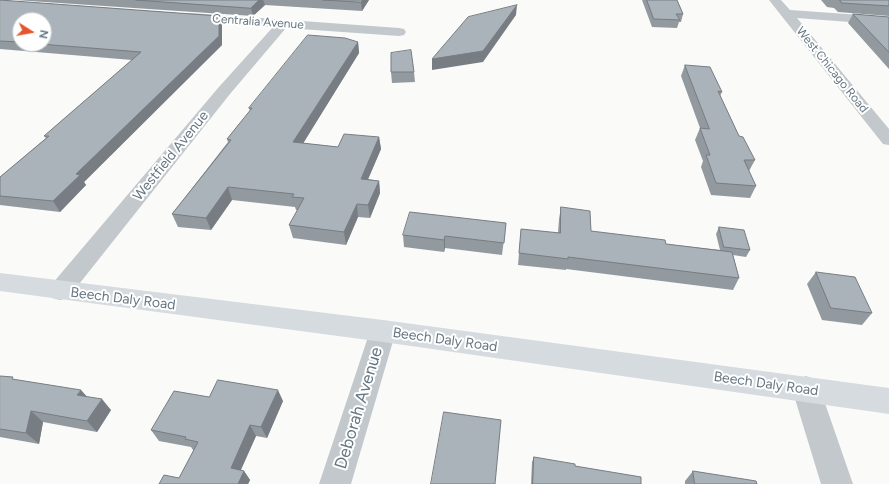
<!DOCTYPE html>
<html>
<head>
<meta charset="utf-8">
<style>
	body { margin:0 }
	#map { position:relative; width:889px; height:484px; overflow:hidden; background:#fafaf8; font-family:Figtree,sans-serif }
	canvas { display:block }
	.north { position:absolute; left:12px; top:12px; width:40px; height:40px; box-sizing:border-box; background:#fff; border:1px solid #c1c8cd; border-radius:50%; rotate:101deg; font-size:11px; font-weight:700; line-height:16px; text-align:center; color:#657683 }
	.north::after { content:''; display:block; margin:auto; width:14px; height:18px; background:#e4572e; clip-path:polygon(50% 0,100% 100%,50% 72%,0 100%) }
</style>
</head>
<body>
<div id="map">
<canvas width="889" height="484"></canvas>
<div class="north">N</div>
</div>
<script>
const g = document.querySelector('canvas').getContext('2d');
g.lineJoin = 'round';
function fillPath(path, color) {
  g.fillStyle = color;
  g.fill(path, 'evenodd');
}
function trace(path, color, width, dash) {
  g.strokeStyle = color;
  g.lineWidth = width;
  g.lineCap = dash ? 'butt' : 'round';
  g.setLineDash(dash || []);
  g.stroke(path);
}
function drawText(font, color, halo, rows, align = 'center') {
  g.font = font + ' Figtree,sans-serif';
  g.lineWidth = 4;
  g.setLineDash([]);
  g.textBaseline = 'middle';
  g.strokeStyle = halo;
  g.fillStyle = color;
  for (const [text, x, y, turn = 0] of rows) {
    g.save();
    g.translate(x, y);
    g.rotate((+turn || 0) * Math.PI / 180);
    g.textAlign = isNaN(turn) ? turn : align;
    if (halo) g.strokeText(text, 0, 0);
    g.fillText(text, 0, 0);
    g.restore();
  }
}
fillPath(new Path2D(`
	M769,0H781L790,10L889,17V25L797,18L889,129V145L883,144Z
	M191,13L399,28L404,29L406,32L404,35L399,36L286,28L230,94L68,298L60,300L52,298L48,291L52,284L218,88L273,27L186,20L185,17L186,14Z
	M383,320L392,324L396,331L351,484H319L370,331L374,324Z
	M806,376L816,380L820,389L853,484H821L792,389L796,380Z`), '#c3c8cc');
fillPath(new Path2D(`
	M0,273L383,320L889,388V414L383,342L0,291Z`), '#d6dbdf');
fillPath(new Path2D(`
	M0,0L219,16L222,25V45L84,182L86,185L60,212L0,205V177L46,138L44,136L132,60L0,49ZM20,20L44,44H20Z
	M15,0H369L362,11L265,5L253,16Z
	M642,0H677L683,14L681,22H679L677,28L652,27Z
	M821,0H889V16L838,12L834,8L827,7Z
	M853,14L889,17V69L848,23Z
	M358,42L359,53L303,143L338,147L379,137L381,149L368,179L379,181L380,193L370,218L358,217L346,245L293,238L289,225L298,210H296L295,207L232,200L211,230L178,227L172,214L228,142L227,139L250,111L249,108Z
	M685,65L722,92L720,96L739,136L755,160L749,171L756,186L750,198L711,195L701,167L703,161L695,140L700,128L681,76Z
	M391,72H414L415,82L392,83Z
	M561,207L591,231L666,244L720,250L716,234L719,227L750,250L746,257L733,255L739,278L733,290L566,269V270L518,265L521,229L558,233L559,219Z
	M506,223L502,255L445,248L444,252L404,247L403,235Z
	M816,272L872,313L862,325L822,320L807,284Z
	M0,376L87,397L111,410L97,432L43,422L39,444L0,437Z
	M209,397L283,401L267,438L256,436L241,470L244,471L250,480L248,484H159L179,478L194,450H193L191,447L159,441L151,430Z
	M534,457L575,466L641,484H531L532,462Z
	M693,471L757,484H685V481Z`), '#929a9f');
fillPath(new Path2D(`
	M259,0H263L265,5L253,16L251,8Z
	M363,0H369L362,11L361,2Z
	M517,5L516,15L483,62L432,70V59Z
	M219,16L222,25V45L84,182L86,185L60,212L53,201L76,174Z
	M358,42L359,53L296,155L293,142Z
	M379,137L381,149L363,191L361,179Z
	M379,181L380,193L370,218L368,205Z
	M228,187L232,200L211,230L206,218Z
	M357,204L358,217L346,245L344,232Z
	M445,236V248L444,252V240Z
	M81,390L91,401L77,395Z
	M278,390L283,401L267,438L261,427Z
	M102,399L111,410L97,432L87,421Z
	M31,411L43,422L39,444L26,433Z
	M250,425L256,436L237,478L231,468Z
	M244,471L250,480L248,484H238Z`), '#777d82');
const building = new Path2D(`
	M0,0L219,16V36L76,174L80,175L53,201L0,196V177L49,136H44L141,52L40,44H44V20H20V42L0,41Z
	M136,0H259L251,8Z
	M323,0H363L361,2Z
	M647,0H677L683,14H676L680,20L654,19Z
	M840,0H889V6L842,3Z
	M517,5L483,51L432,59L468,17Z
	M853,14L889,17V52Z
	M308,35L345,38L358,42L293,142L338,147L344,134L379,137L361,179L379,181L368,205L357,204L344,232L289,225L304,198L292,197L294,194L228,187L206,218L172,214L231,140L227,139L252,108H249Z
	M411,50L414,72H391V53Z
	M685,65L710,67L722,92L718,91L739,136L743,137L755,160H744L756,186L716,183L706,155H710L700,128L709,129Z
	M561,207L590,211L591,231L665,240L666,244L732,252L739,278L568,257V259L519,253L521,229L560,233Z
	M410,212L506,223L504,243L445,236L444,240L403,235Z
	M719,227L744,230L750,250L724,247Z
	M816,272L855,277L872,313L831,308Z
	M0,376L13,377L12,379L81,390L77,395L102,399L87,421L31,411L26,433L0,429Z
	M218,380L278,390L261,427L250,425L231,468L244,471L238,484H159L164,475L179,478L198,442L185,439L186,437L151,430L174,391L209,397Z
	M444,412L501,420L495,484H431Z
	M534,457L575,464V466L641,477V484H533Z
	M693,471L756,481L757,484H695Z`);
fillPath(building, '#aab3b9');
trace(building, '#777d82', 1);
drawText('12px', '#657683', '#fff', [
	["Centralia Avenue",258,22,4],
	["West Chicago Road",832,70,51]
]);
drawText('14px', '#657683', '#fff', [
	["Westfield Avenue",171,156,-51],
	["Beech Daly Road",123,299,7],
	["Beech Daly Road",445,340,8],
	["Beech Daly Road",766,384,8]
]);
drawText('17px', '#657683', '#fff', [
	["Deborah Avenue",359,408,-73]
]);
</script>
</body>
</html>
